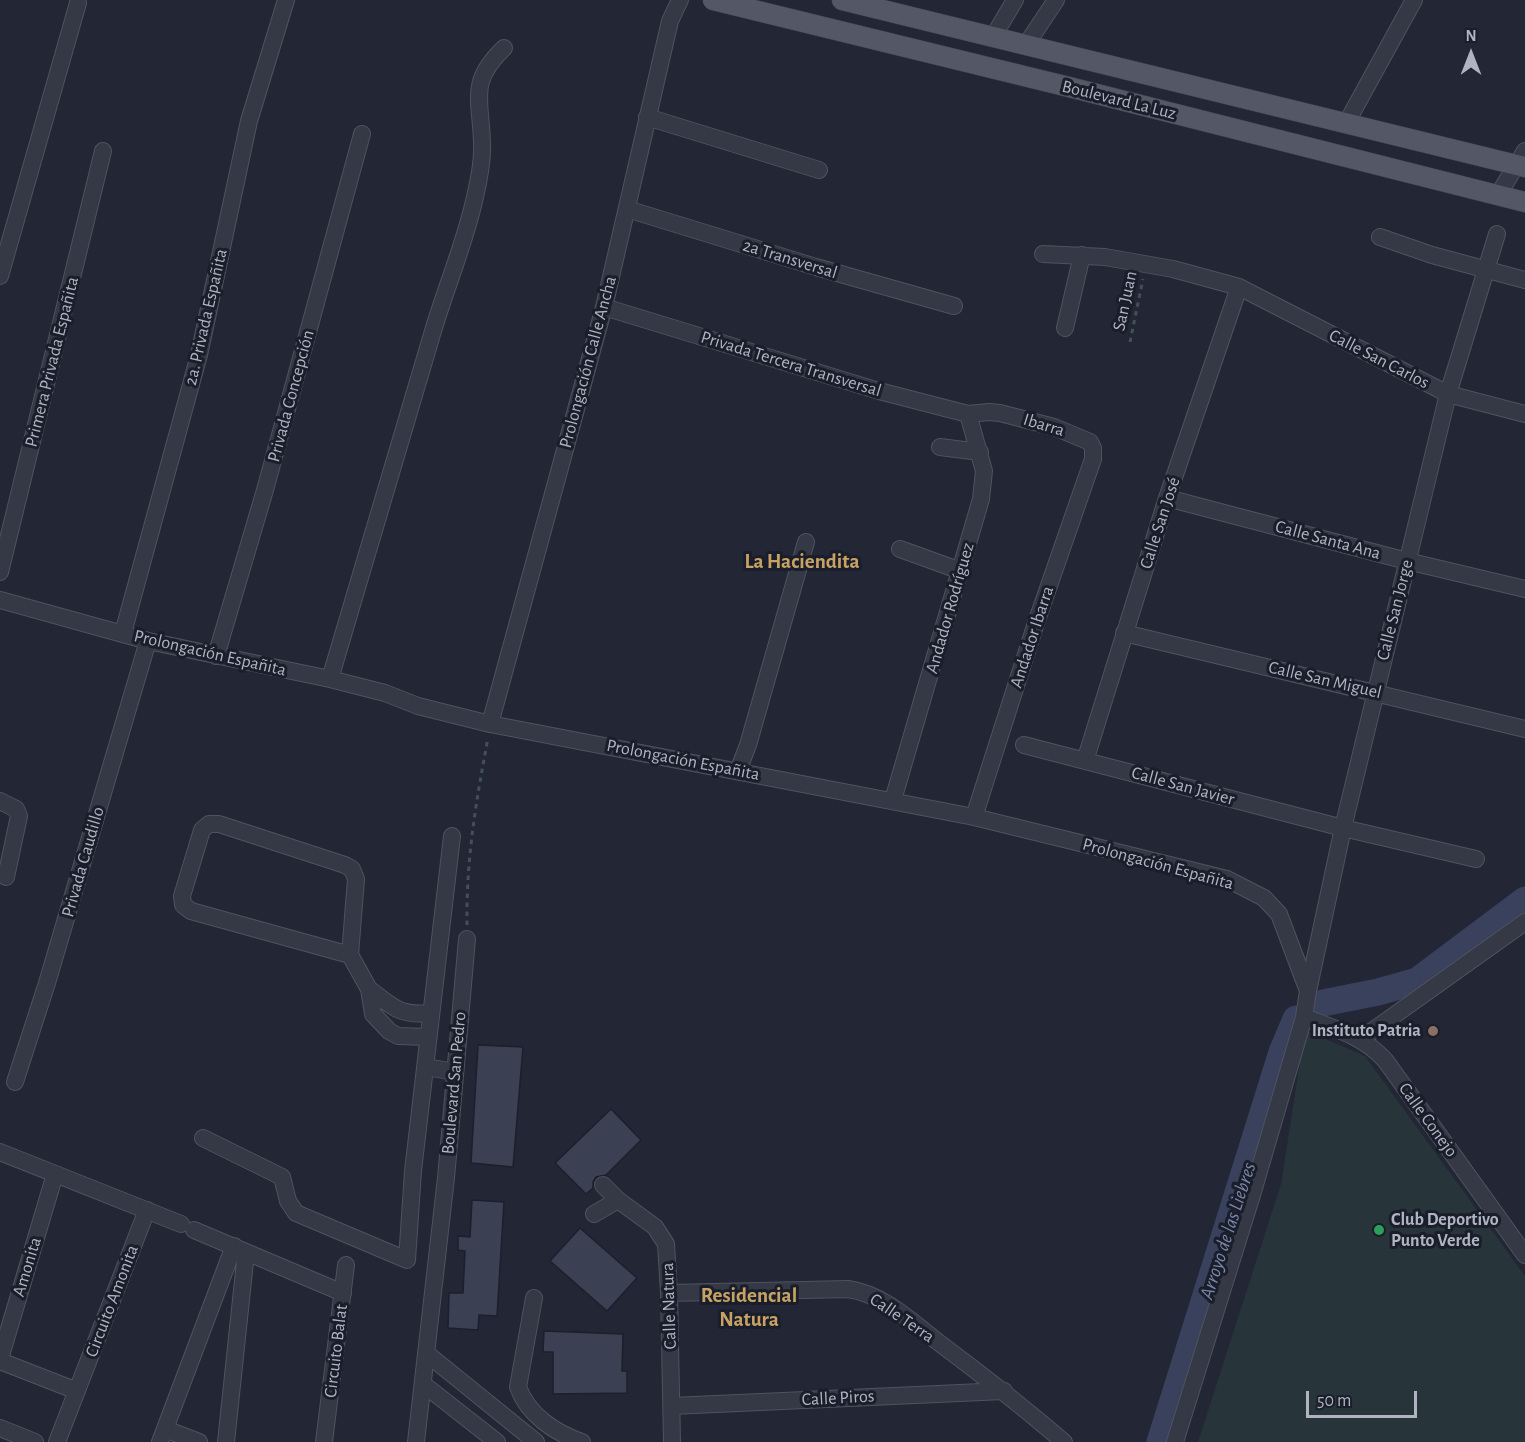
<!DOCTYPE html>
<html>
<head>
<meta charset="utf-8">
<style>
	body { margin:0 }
	#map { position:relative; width:1525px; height:1442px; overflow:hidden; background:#222635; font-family:"Alegreya Sans",sans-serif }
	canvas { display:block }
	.north { position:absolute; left:1441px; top:24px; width:60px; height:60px; -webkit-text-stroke:4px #1a1e2a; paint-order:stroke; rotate:0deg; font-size:16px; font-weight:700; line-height:24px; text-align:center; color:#afb3c2 }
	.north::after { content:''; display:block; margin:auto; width:21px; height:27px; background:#afb3c2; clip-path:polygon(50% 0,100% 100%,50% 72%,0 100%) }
	.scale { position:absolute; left:1306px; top:1391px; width:111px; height:27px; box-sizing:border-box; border:3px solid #afb3c2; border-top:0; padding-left:8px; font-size:18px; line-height:21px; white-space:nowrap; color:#afb3c2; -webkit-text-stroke:4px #1a1e2a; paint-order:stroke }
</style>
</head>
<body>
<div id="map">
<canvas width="1525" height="1442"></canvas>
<div class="north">N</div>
<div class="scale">50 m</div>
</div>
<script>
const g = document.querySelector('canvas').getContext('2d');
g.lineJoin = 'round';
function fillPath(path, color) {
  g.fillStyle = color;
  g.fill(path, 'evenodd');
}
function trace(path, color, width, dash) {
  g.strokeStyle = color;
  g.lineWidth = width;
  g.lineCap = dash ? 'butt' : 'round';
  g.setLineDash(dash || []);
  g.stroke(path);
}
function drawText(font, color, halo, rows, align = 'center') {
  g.font = font + ' "Alegreya Sans",sans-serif';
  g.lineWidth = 6;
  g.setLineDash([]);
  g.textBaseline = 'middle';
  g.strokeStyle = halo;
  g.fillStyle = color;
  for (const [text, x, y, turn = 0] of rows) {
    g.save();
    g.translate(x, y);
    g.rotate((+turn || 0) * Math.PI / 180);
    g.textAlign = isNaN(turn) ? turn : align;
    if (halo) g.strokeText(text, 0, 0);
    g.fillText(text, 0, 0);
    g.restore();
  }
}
fillPath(new Path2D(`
	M1305,1030L1365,1056L1525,1276V1442H1198L1281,1184Z`), '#273439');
trace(new Path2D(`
	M1323,1003L1378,992L1417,981L1525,900
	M1160,1442L1282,1052L1296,1019`), '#39415d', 27);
const building = new Path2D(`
	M478,1045L523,1047L513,1167L471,1163Z
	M611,1109L641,1140L606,1175L596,1177L593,1182V1188L586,1194L555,1163Z
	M472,1200L504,1202L497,1316L479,1315L478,1330L448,1328L449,1293H463L465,1251L458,1250V1236L470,1237Z
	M580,1228L637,1278L607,1311L550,1261Z
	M544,1331L623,1334L622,1371H627V1393L553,1394V1352H543Z`);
fillPath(building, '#3b4152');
trace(building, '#1c202c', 1.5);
const minor = new Path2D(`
	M993,37L1015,0
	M1026,45L1056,0
	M647,117L819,170
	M1347,122L1414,0
	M1498,195L1525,151
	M627,209L816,267L954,306
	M1380,237L1432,255L1525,280
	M1043,254L1105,257L1173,269L1239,287L1448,394L1525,414
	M0,276L78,3
	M604,307L879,391L968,414L989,412L1000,413L1054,427L1090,442L1093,448V459L1036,623L974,817
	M1065,328L1082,255
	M940,447L980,452
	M1167,498L1407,561L1525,589
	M900,549L961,571
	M0,572L103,151
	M0,600L148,641L330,679L385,693L418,706L490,724L974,817L1227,879L1264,898L1279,914L1308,991
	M123,633L199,355L249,121L286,0
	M1124,633L1525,729
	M216,656L265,490L362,134
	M330,679C364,563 398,447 433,331C446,287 465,243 475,197C479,180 483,161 482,143C481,100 468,82 504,48
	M490,724L604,307L670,21L680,0
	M1024,745L1343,828L1476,859
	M1085,761L1167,498L1239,287
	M738,771L748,745L806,542
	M893,800L981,499L984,471L968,414
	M0,801L16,809L19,816L6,877
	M350,955L191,911L183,905L182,896L202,830L209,824H219L345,865L352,869L356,879L350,955L369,989L373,1014L389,1031L398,1036L428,1037
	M369,989C393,1007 399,1016 430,1013
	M1304,1017C1335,1029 1362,1035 1385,1060L1525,1255
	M1361,1039L1525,922
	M426,1067L455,1072
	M15,1082L47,983L148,641
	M203,1138L282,1177L288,1201L296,1213L407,1260L413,1171L452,836
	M0,1152L181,1224
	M603,1185L618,1200L655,1227L666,1244L669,1293L672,1442
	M594,1214L618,1200
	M194,1230L343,1293
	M669,1293L848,1289C883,1294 911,1321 938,1342C981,1374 1023,1407 1064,1442
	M534,1298L518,1387C528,1415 555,1433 582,1442
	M426,1353L536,1442
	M0,1359L55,1174
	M0,1361L77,1391
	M423,1384L497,1442
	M672,1406L1004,1391
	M0,1428L35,1442
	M165,1429L199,1442
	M57,1442L147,1210
	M160,1442L234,1246
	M226,1442L246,1252
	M324,1442L346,1265
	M416,1442L446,1178L467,939
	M1175,1442L1252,1195L1304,1017L1308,991L1343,828L1448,394L1497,234`);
const major = new Path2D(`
	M713,0L1069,87L1525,202
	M842,0L1525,167`);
trace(minor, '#4f5360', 18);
trace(major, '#3e424f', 21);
trace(new Path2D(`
	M1130,342L1143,279
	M467,925C466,860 476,801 488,738`), '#435055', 3, [4.5, 4.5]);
trace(minor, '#353946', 16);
trace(major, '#535766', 20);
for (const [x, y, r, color] of [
	[1433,1031,6,"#8d6e63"],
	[1379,1230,6,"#2e9e5b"]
]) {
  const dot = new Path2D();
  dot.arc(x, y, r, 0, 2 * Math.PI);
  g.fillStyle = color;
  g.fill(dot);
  trace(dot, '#1a1e2a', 2);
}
drawText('18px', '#afb3c2', '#1a1e2a', [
	["Boulevard La Luz",1119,100,14],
	["2a Transversal",790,259,17],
	["San Juan",1125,301,-78],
	["2a. Privada Españita",206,317,-77],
	["Calle San Carlos",1379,359,27],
	["Primera Privada Españita",52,362,-76],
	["Prolongación Calle Ancha",588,362,-75],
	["Privada Tercera Transversal",791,364,17],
	["Privada Concepción",291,396,-75],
	["Ibarra",1044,425,17],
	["Calle San José",1160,523,-72],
	["Calle Santa Ana",1328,540,15],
	["Andador Rodríguez",950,608,-74],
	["Calle San Jorge",1395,610,-76],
	["Andador Ibarra",1032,637,-72],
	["Prolongación Españita",210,653,13],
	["Calle San Miguel",1325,680,13],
	["Prolongación Españita",683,760,11],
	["Calle San Javier",1183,786,15],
	["Privada Caudillo",83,862,-74],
	["Prolongación Españita",1158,864,15],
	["Boulevard San Pedro",454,1083,-85],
	["Calle Conejo",1428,1120,54],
	["Amonita",27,1267,-73],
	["Circuito Amonita",112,1301,-69],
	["Calle Natura",669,1306,-92],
	["Calle Terra",902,1318,34],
	["Circuito Balat",336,1351,-83],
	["Calle Piros",838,1398,-3]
]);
drawText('bold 18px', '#afb3c2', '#1a1e2a', [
	["Instituto Patria",1421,1031],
	["Club Deportivo",1391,1220,"left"],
	["Punto Verde",1391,1241,"left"]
], 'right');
drawText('italic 20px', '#7a86a8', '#1a1e2a', [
	["Arroyo de las Liebres",1228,1231,-72]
]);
drawText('bold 21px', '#c8a264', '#1a1e2a', [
	["La Haciendita",802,562],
	["Residencial",749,1296],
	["Natura",749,1320]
]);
</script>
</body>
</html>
